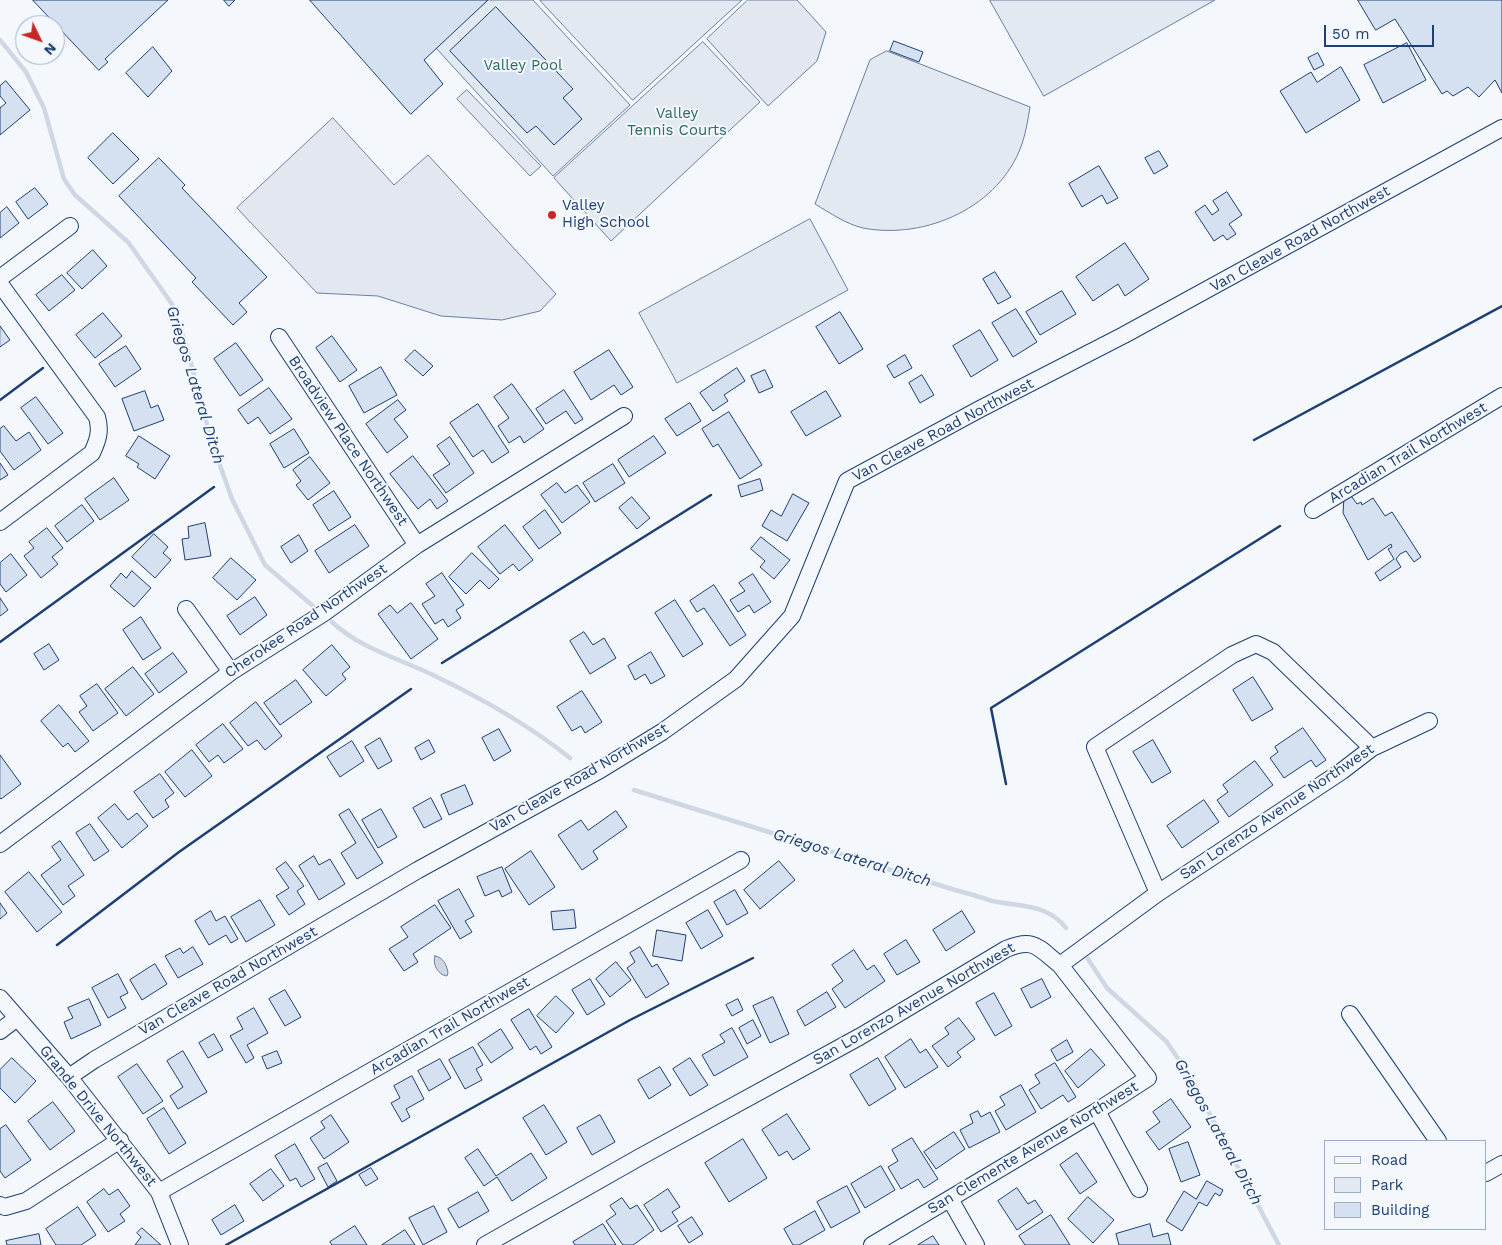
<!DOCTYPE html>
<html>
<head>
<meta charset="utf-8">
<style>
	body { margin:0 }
	#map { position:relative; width:1502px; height:1245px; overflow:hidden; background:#f4f7fb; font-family:"Work Sans",sans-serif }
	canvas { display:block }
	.legend { position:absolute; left:1324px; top:1140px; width:162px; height:90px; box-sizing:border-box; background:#f4f7fb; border:1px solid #9eadc5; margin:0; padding:6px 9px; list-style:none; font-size:15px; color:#1d3f73 }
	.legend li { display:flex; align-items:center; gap:10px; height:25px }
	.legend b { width:25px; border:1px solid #9eadc5 }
	.north { position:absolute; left:15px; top:15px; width:50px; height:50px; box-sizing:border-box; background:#f4f7fb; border:1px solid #9eadc5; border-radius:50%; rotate:132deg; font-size:14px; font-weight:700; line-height:20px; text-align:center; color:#1d3f73 }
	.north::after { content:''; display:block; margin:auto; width:18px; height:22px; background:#c62828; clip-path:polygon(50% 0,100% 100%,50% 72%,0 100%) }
	.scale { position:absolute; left:1324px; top:25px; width:110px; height:22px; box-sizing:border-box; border:2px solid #1d3f73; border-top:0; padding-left:6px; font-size:15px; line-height:18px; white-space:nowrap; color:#1d3f73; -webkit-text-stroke:4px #f4f7fb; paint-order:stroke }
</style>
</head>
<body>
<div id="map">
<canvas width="1502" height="1245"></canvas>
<ul class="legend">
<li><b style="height:6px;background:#f4f7fb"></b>Road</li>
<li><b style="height:14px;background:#e3e9f0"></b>Park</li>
<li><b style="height:14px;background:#d5e0f0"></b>Building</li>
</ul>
<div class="north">N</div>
<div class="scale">50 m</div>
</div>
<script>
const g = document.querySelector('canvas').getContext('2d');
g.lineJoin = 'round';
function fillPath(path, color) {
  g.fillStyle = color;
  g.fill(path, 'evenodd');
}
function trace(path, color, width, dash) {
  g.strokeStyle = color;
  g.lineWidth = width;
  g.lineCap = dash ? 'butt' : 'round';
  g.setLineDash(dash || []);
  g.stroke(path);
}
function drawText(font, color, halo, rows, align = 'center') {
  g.font = font + ' "Work Sans",sans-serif';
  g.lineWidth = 4;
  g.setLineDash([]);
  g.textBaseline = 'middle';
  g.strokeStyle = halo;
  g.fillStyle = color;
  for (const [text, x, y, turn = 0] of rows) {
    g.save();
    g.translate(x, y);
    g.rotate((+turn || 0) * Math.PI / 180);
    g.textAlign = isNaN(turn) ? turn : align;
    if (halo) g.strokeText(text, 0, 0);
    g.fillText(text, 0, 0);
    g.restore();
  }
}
const green = new Path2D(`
	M488,0H533L630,105L553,176L436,48Z
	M540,0H742L633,100Z
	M990,0H1215L1044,96Z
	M703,42L760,102L611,241L554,178Z
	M887,51L1030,107C1028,119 1026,132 1022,144C1000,207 926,240 863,228C846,224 830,213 815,204L870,60Z
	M810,219L848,290L677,383L639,313Z`);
fillPath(green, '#e3e9f0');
trace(green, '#687fa3', 1);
const parking = new Path2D(`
	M748,0H797L826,32L817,61L768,106L707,39Z
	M467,90L541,166L530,176L457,99Z
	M333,118L394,185L428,155L556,294L540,311L502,320L441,316L378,296L317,293L237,208Z`);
fillPath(parking, '#e3e8f0');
trace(parking, '#687fa3', 1);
const water = new Path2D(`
	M435,956C443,957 447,965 448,973L447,976C438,975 432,964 435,956Z`);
fillPath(water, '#cfd7e4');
trace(water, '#687fa3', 1);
trace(new Path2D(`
	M0,40L26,72L44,108L64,179L75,195L128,242L172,304L187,348L211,440L232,499L265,565L313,606
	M332,622C361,649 398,658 433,675C481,698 529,725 570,758
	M634,790L955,890C967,893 980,897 992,901C1020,907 1047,903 1066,928
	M1088,959L1107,988L1166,1041L1188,1073L1279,1245`), '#cfd7e4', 4.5);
const building = new Path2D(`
	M33,0H168L105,59L108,62L99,70Z
	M224,0H235L229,6Z
	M310,0H488L424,60L443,84L411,114Z
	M1358,0H1502V93L1495,80L1479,97L1468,87L1453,96L1447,91L1442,94L1395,19L1376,30Z
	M496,7L573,89L563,98L582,119L554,145L536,126L527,133L450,51Z
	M894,41L923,52L919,62L890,51Z
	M1407,43L1426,80L1383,103L1364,65Z
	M153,47L172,71L148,97L126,73Z
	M1318,53L1324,65L1314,70L1308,58Z
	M1341,67L1360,100L1306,133L1280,91L1311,72L1317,82Z
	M6,81L30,110L0,135V108L6,103L0,96V86Z
	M113,133L139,159L113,184L88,158Z
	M1159,151L1168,166L1154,174L1145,158Z
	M159,158L185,185L182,188L267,277L239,303L247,312L233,325L192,282L196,278L119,196Z
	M1099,166L1118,198L1107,204L1102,195L1082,207L1069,184Z
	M35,188L48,204L28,219L16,202Z
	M1227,192L1242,215L1229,224L1236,234L1227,240L1223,235L1214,241L1195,212L1205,205L1212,215L1219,210L1213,201Z
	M7,207L19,223L0,238V213Z
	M1125,243L1149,279L1125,296L1118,284L1093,301L1076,277Z
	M93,250L107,266L82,289L67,273Z
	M995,272L1011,297L998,304L983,279Z
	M62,275L75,290L49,311L36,295Z
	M1062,291L1076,314L1040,335L1026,312Z
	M1016,309L1037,342L1013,357L992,323Z
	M840,312L863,349L839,364L816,327Z
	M103,313L122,336L95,358L76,335Z
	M0,326L10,340L0,347Z
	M980,330L998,360L971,377L953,346Z
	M332,336L357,370L340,382L316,348Z
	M236,343L263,380L240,396L214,359Z
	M126,346L141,369L115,387L99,364Z
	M415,350L433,366L423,376L405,360Z
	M609,350L633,387L621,395L614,385L591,400L574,372Z
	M905,355L912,368L894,378L887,366Z
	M381,367L397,395L364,413L349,386Z
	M737,368L745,381L724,395L728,401L713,411L700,393Z
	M765,370L773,387L759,393L751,376Z
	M922,375L934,395L920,403L909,383Z
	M512,384L544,429L524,443L520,436L509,443L498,426L509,418L494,397Z
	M269,388L292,419L270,434L258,417L248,424L238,410Z
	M564,390L583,419L575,424L566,411L546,424L536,409Z
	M145,391L151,408L158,405L164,420L134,431L122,399Z
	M826,391L841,416L806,436L791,412Z
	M36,397L63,433L48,444L21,408Z
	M398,400L406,410L394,419L408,437L387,453L366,424Z
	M690,403L701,421L677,436L665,419Z
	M478,404L509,452L492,463L483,450L473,457L450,423Z
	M729,412L762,465L740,479L718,444L713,447L702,429Z
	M4,426L16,441L29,432L41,450L14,470L0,451V429Z
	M294,429L309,453L284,468L270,444Z
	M139,436L170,456L155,479L137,467L139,464L126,456Z
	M654,436L666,453L629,477L618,460Z
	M450,437L474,473L446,493L433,475L450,464L437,446Z
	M413,456L448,501L437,509L430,499L418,509L390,474Z
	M310,457L330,483L308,500L296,485L301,481L293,470Z
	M0,463L8,475L0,480Z
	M613,464L625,483L595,502L583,483Z
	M114,478L129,500L100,520L85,499Z
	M760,479L763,490L741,497L738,486Z
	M557,483L565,493L577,485L590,502L562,523L541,495Z
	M334,491L351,517L329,531L313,505Z
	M793,494L809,503L787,541L762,526L771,510L781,516Z
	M632,497L650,518L637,529L619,508Z
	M1352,497L1357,504L1361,502L1362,505L1373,498L1385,516L1392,512L1421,557L1414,562L1406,551L1400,554L1396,559L1401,567L1380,581L1375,573L1394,559L1388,549L1392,547L1391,544L1368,560L1343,513L1344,498Z
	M82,505L94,521L67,542L55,526Z
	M545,510L561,533L539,549L523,527Z
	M205,523L211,556L185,560L182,539L189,538L188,527Z
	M355,525L369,546L329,573L315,551Z
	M505,525L533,560L519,571L513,564L500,574L478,547Z
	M47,528L63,548L52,557L58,564L41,578L24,556L34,548L29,542Z
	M154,534L168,547L163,553L171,560L155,578L132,557Z
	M299,535L308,551L291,563L281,547Z
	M761,537L790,560L774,579L760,567L765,561L751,549Z
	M472,553L499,579L489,589L480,580L466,594L449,577Z
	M11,554L27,575L6,592L0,584V563Z
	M231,558L256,580L237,600L213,578Z
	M132,571L151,588L134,607L110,586L121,573L126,578Z
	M442,573L464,605L456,610L461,618L448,627L443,619L435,624L422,604L435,596L426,584Z
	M753,574L771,602L754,613L749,605L738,612L730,600L745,591L739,583Z
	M714,585L746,635L730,646L704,608L697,612L690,601Z
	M255,597L267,615L240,635L227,616Z
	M0,598L8,610L0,616Z
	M675,600L703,644L683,657L655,613Z
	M411,603L438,639L411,659L378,614L390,605L397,613Z
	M141,617L161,648L143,660L123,630Z
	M584,632L593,645L604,638L616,658L590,674L570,641Z
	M49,644L59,660L44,670L34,654Z
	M332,645L350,667L342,674L346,679L326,696L303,670Z
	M651,652L665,676L651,684L645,674L635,680L628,666Z
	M173,653L187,672L159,693L145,674Z
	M133,667L154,694L126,716L105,689Z
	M1253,677L1273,709L1252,721L1233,690Z
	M296,680L312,702L280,725L264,703Z
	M97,684L118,713L93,731L79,712L87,706L80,696Z
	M582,691L602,722L585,733L581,726L572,731L557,707Z
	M256,702L282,736L265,750L257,740L248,746L230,723Z
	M59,705L89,741L75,752L68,743L63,747L41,721Z
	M223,724L243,749L224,763L218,755L209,762L196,745Z
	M1303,728L1326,760L1316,767L1311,760L1284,778L1270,758L1278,752L1275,747Z
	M499,729L511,751L494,761L482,738Z
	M380,738L392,761L378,769L365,747Z
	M429,740L435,752L421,760L415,748Z
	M1153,740L1171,772L1152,783L1133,752Z
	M352,741L364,761L340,777L327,757Z
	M192,750L212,776L185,797L165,772Z
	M0,755L21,784L1,799L0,798Z
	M1255,761L1273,785L1229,817L1217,800L1228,792L1223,785Z
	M160,774L174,793L165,800L169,807L153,818L134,792Z
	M465,785L473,804L449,815L441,795Z
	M431,798L442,819L424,828L413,808Z
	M1204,800L1219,822L1182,848L1167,826Z
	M115,804L128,820L137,813L148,826L122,848L98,818Z
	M349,809L383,863L357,879L341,853L356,843L339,815Z
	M381,809L397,837L378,848L362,820Z
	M616,811L627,827L593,851L598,859L582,870L558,835L581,820L588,830Z
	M90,824L109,851L94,861L76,833Z
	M60,841L84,875L68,886L75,896L63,905L41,875L61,860L52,847Z
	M531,851L555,887L529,905L505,869Z
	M314,856L319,865L330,859L345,884L319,900L299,866Z
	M779,861L795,880L760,909L744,890Z
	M286,862L304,886L297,891L305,904L289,915L276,896L289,888L276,869Z
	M502,867L512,892L502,897L499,890L485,896L477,877Z
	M29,872L62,912L37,932L5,892Z
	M459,889L474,916L465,921L472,932L460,939L438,901Z
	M735,890L748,913L727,925L714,902Z
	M260,900L275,925L246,942L231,917Z
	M0,903L7,913L0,919Z
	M435,905L451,928L413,954L418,962L404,971L389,949L408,937L401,927Z
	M574,910L576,928L553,930L551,912Z
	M708,910L723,936L701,949L686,923Z
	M211,911L216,921L225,916L238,939L231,943L226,935L209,945L195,921Z
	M962,911L975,932L946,951L933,930Z
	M657,930L686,935L682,961L653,956Z
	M906,940L920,962L897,975L884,954Z
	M193,947L203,964L178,978L165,956L180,948L183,953Z
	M640,947L652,967L657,964L669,984L646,998L627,968L635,962L630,953Z
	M854,950L867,970L874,965L885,981L845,1008L832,989L843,981L832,965Z
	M616,962L631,980L610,997L596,979Z
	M155,964L167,984L142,1000L130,980Z
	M118,974L128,993L120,997L126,1008L108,1018L92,988Z
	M590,979L605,1004L587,1015L572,990Z
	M1042,979L1051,997L1031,1008L1021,989Z
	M285,990L301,1017L285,1026L269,999Z
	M827,992L836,1007L805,1026L797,1011Z
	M994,993L1012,1026L995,1036L976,1003Z
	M556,996L574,1013L556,1033L537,1016Z
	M773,997L789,1034L770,1043L753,1006Z
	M89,999L101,1025L71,1039L64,1022L73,1018L68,1008Z
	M738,999L743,1010L732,1016L726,1005Z
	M254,1008L268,1033L247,1045L254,1058L246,1063L230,1036L243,1029L237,1018Z
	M529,1009L552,1047L541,1054L536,1046L530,1050L511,1020Z
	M959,1018L975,1039L957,1052L961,1057L948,1067L932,1046L949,1034L945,1028Z
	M753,1020L761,1036L747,1044L739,1028Z
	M732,1028L748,1057L714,1076L702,1055L725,1042L720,1035Z
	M501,1029L513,1048L491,1063L478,1044Z
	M214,1034L223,1050L208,1058L199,1043Z
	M911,1039L920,1053L926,1049L938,1067L905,1088L885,1057Z
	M1067,1040L1073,1052L1057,1061L1051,1050Z
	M473,1047L483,1065L476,1069L482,1080L465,1089L449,1060Z
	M1091,1049L1105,1065L1078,1088L1065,1071Z
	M183,1051L207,1092L178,1109L170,1096L183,1087L167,1061Z
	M277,1051L282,1063L267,1069L262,1057Z
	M12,1058L36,1081L15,1103L0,1088V1070Z
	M690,1058L708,1085L690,1096L673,1069Z
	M878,1058L896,1089L869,1106L850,1075Z
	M440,1059L451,1078L429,1091L418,1071Z
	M1055,1063L1076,1097L1068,1102L1063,1095L1041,1109L1029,1090L1040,1083L1035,1075Z
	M137,1064L163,1101L143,1114L118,1077Z
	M660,1067L671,1085L649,1099L638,1080Z
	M412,1076L424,1099L406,1109L410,1117L402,1122L391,1103L400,1098L394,1086Z
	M1021,1085L1036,1112L1006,1130L995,1111L1005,1105L1000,1097Z
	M1171,1099L1191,1127L1159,1150L1146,1132L1160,1122L1153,1112Z
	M53,1102L75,1131L50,1150L28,1121Z
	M544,1105L567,1142L546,1155L523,1118Z
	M164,1108L186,1143L169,1154L147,1119Z
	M978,1111L981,1117L990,1112L1000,1132L969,1148L960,1130L973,1123L970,1115Z
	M787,1114L810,1149L793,1160L787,1151L779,1156L762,1130Z
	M331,1115L349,1142L324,1159L310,1138L325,1128L321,1122Z
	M600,1115L615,1142L592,1155L577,1128Z
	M6,1125L31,1160L5,1178L0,1171V1129Z
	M954,1132L965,1149L936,1169L924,1152Z
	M912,1138L938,1179L924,1188L918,1179L901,1189L888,1167L898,1161L892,1150Z
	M743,1139L767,1178L729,1202L705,1163Z
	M1188,1142L1200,1175L1181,1182L1169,1149Z
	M295,1144L315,1179L301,1187L296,1178L290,1181L275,1156Z
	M478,1149L496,1176L531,1153L547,1178L512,1201L497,1177L484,1186L465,1158Z
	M1077,1153L1097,1182L1080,1194L1060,1165Z
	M327,1163L337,1181L328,1187L318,1168Z
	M881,1166L895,1190L865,1208L851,1184Z
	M371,1168L378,1179L366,1186L359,1175Z
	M271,1169L284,1186L263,1201L250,1184Z
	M1207,1181L1223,1190L1220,1196L1215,1193L1207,1206L1199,1202L1182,1231L1166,1221L1184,1191L1196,1199Z
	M847,1186L860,1212L831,1228L817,1202Z
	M1017,1188L1028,1204L1035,1200L1043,1212L1017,1230L998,1201Z
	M104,1189L109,1195L118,1189L130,1206L120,1214L125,1221L108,1232L87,1202Z
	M668,1189L680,1207L672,1212L678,1221L661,1232L644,1205Z
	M478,1192L489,1211L459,1228L448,1209Z
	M1088,1197L1114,1220L1093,1243L1068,1219Z
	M622,1198L630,1209L637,1205L654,1230L633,1245H623L606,1221L616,1214L610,1206Z
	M235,1205L244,1221L221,1235L212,1220Z
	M434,1206L447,1232L423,1245L409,1218Z
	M78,1207L96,1235L81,1245H56L46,1229Z
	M815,1211L825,1230L799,1245H793L784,1229Z
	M1051,1215L1070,1245H1025L1019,1236Z
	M692,1217L703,1234L689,1243L678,1226Z
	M603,1224L616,1245H575L573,1242Z
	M1150,1224L1153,1237L1168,1233L1171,1245H1119L1116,1234Z
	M355,1226L367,1245H332L330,1242Z
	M142,1228L161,1245H135L141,1237L137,1233Z
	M405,1230L415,1245H382Z
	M39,1234L41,1245H7L6,1241Z
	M933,1236L939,1245H918Z`);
fillPath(building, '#d5e0f0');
trace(building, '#1d3f73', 1);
const minor = new Path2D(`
	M0,278L70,226
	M0,284L97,417C101,431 98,440 92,453L0,522
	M279,337L417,545
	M1313,510L1502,396
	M186,609L231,672
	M0,844L231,672L324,613L417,545L624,416
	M1158,893L1095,747L1232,655L1256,644L1273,652L1372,748
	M0,998L69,1077L159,1192L180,1245
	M1350,1014L1438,1141
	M0,1031L17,1018
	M69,1077L94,1060L418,870L600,770L662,732L736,679L792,616L847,481L980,409L1124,335L1502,128
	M1097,1111L1139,1189
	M1486,1173L1502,1164
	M159,1192L741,860
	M950,1199L976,1245
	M0,1205L5,1207L26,1201L120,1140
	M485,1245L640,1157L861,1036L1006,949C1035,937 1038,948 1060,965L1158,893L1342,771L1372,748L1429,721
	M872,1245L1097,1111L1148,1078L1060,965`);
trace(minor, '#1d3f73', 18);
trace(minor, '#f4f7fb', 16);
trace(new Path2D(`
	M0,400L43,368
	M1254,440L1502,306
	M0,642L214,487
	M442,663L711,495
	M1006,784L991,708L1280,526
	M57,945L179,852L411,689
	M226,1245L630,1020L753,958`), '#1d3f73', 2.5);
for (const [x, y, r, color] of [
	[552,215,5,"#c62828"]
]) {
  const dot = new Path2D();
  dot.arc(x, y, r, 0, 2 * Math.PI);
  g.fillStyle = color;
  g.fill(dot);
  trace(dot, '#f4f7fb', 2);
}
drawText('15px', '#2c6c60', '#f4f7fb', [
	["Valley Pool",523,66],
	["Valley",677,114],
	["Tennis Courts",677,131]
]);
drawText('15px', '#1d3f73', '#f4f7fb', [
	["Valley",562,206],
	["High School",562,223]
], 'left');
drawText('15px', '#1d3f73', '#f4f7fb', [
	["Van Cleave Road Northwest",1300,239,-29],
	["Van Cleave Road Northwest",943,430,-28],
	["Broadview Place Northwest",348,441,56],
	["Arcadian Trail Northwest",1408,453,-31],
	["Cherokee Road Northwest",306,621,-34],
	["Van Cleave Road Northwest",579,778,-30],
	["San Lorenzo Avenue Northwest",1277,812,-34],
	["Van Cleave Road Northwest",228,981,-30],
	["San Lorenzo Avenue Northwest",914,1004,-30],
	["Arcadian Trail Northwest",450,1026,-30],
	["Grande Drive Northwest",98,1116,51],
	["San Clemente Avenue Northwest",1033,1148,-31]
]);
drawText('italic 16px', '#1d3f73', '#f4f7fb', [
	["Griegos Lateral Ditch",195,385,73],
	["Griegos Lateral Ditch",852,858,17],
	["Griegos Lateral Ditch",1218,1132,61]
]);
</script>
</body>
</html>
